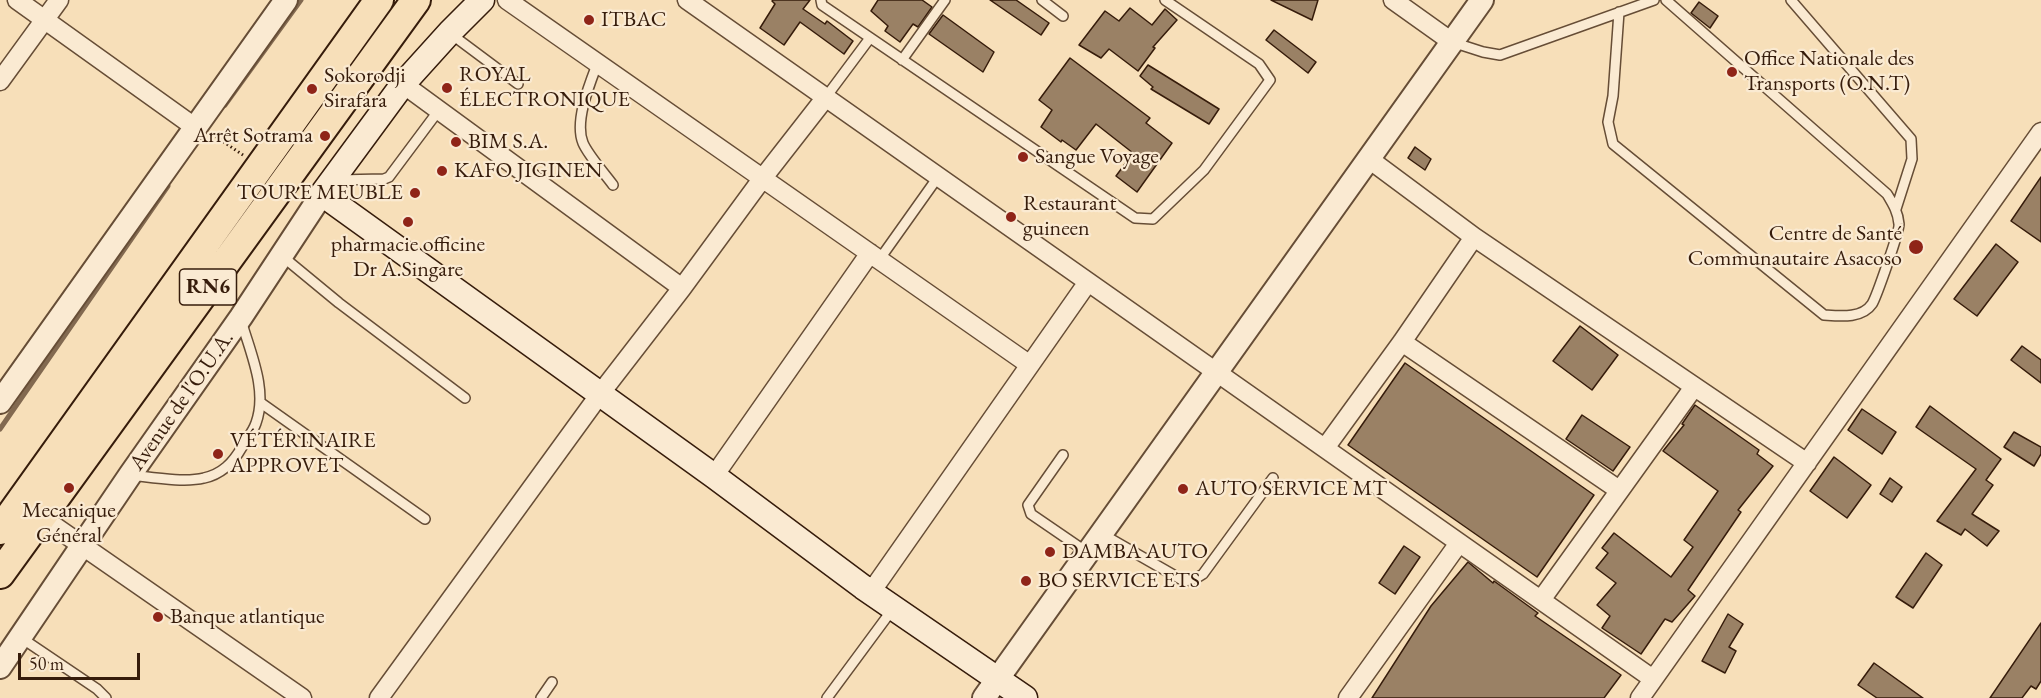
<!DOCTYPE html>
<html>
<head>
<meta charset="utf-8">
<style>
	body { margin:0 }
	#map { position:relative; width:2041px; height:698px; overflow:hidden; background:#f7dfb9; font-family:"EB Garamond",serif }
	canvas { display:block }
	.scale { position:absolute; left:18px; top:653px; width:122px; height:27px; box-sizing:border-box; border:3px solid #361c0b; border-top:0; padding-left:8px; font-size:18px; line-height:21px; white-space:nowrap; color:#361c0b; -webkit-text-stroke:4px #faead2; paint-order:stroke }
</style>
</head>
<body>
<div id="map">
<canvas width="2041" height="698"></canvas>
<div class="scale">50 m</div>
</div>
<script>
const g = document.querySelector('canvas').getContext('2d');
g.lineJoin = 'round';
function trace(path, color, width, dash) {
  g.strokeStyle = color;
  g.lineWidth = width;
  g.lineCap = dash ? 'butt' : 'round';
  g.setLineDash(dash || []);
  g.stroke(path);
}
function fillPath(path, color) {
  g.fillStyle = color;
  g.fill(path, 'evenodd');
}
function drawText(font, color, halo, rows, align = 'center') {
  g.font = font + ' "EB Garamond",serif';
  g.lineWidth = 4.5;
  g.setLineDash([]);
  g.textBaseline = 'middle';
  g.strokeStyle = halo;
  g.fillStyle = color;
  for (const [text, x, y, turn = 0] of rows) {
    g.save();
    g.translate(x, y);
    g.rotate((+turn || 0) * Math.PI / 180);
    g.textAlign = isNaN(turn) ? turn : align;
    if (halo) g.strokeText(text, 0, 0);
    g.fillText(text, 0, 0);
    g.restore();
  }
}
trace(new Path2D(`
	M225,105L301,0
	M0,429L168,186`), '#826950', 5);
const building = new Path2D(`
	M773,0H810L803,9L825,24L827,21L853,41L844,54L800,22L784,45L760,28L775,4L772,1Z
	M878,0H922L932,7L918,27L913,24L900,42L885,31L888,26L871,11Z
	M990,0H1016L1049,23L1041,35Z
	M1271,0H1318L1312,20Z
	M1699,2L1718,16L1710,28L1691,13Z
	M1130,8L1152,25L1165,9L1177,20L1153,47L1155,48L1138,71L1109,49L1101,58L1079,45L1105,11L1119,21Z
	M943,15L994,52L983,72L929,34Z
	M1274,30L1316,62L1308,73L1266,40Z
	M1070,58L1150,118L1146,123L1172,143L1137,192L1116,176L1133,153L1096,124L1076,150L1062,140L1061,142L1041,127L1052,110L1039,100Z
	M1148,65L1219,109L1209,124L1151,89L1153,87L1140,76Z
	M1415,147L1431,159L1425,170L1408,158Z
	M2041,177V242L2011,221Z
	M1996,244L2018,262L1977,316L1954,299Z
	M1580,326L1618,355L1592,390L1553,361Z
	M2022,346L2041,360V383L2011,360Z
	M1405,363L1594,495L1537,577L1348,445Z
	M1695,405L1759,450L1757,454L1773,466L1738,510L1741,512L1688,590L1695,596L1672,622L1665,619L1641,654L1602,628L1610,616L1597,605L1616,583L1596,568L1608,553L1602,548L1614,533L1671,577L1693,547L1684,540L1718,491L1663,451L1684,425L1682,424Z
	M1930,406L2001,459L1986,480L1993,485L1972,514L1999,531L1987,546L1965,529L1961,535L1937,521L1976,469L1916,427Z
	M1862,409L1896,432L1882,454L1848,430Z
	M1582,415L1630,447L1613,471L1566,439Z
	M2014,432L2041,447V454L2034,466L2004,447Z
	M1834,457L1871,485L1847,518L1810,491Z
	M1890,478L1902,487L1892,502L1880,494Z
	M1404,546L1420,557L1395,594L1379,583Z
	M1926,553L1942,565L1913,608L1896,597Z
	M1468,562L1493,583L1494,581L1538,613L1535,616L1621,675L1604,698H1372L1431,606Z
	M1728,614L1743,624L1729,647L1736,651L1725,673L1702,661Z
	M2041,623V681L2036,689L2031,686L2022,698H1990Z
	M1874,663L1923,698H1877L1858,685Z`);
fillPath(building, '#9a8165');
trace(building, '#361c0b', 1.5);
const service = new Path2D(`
	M821,0L822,5L1135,218L1153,219L1204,170L1270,80L1259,64L1165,0
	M1042,0L1063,16
	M1791,0L1911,139L1912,159L1896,209
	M1619,12L1613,96L1608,122L1613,144L1824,315C1839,316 1862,319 1872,304C1876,298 1900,230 1899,224C1898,212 1893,204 1887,194L1666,0
	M451,34L518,84
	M1452,42L1483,52L1500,55L1654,0
	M902,60L945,0
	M598,62C590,83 574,121 583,143C588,155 605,174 613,185
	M826,97L870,38
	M337,180L384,179L389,177L439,110
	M282,256L339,303L465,398
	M879,260L938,177
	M261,403L425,519
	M1063,455L1028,505L1031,514L1088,553
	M130,475C150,477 184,483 204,478C222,474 233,463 242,447C246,440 253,432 256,423C268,390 250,352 241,320
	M1102,534L1184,581L1195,579L1203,574L1273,478
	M20,637L97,689L106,698
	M541,698L552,682
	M827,698L892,610`);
const minor = new Path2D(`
	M17,0L196,128
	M507,0L1030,365
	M687,0L1653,679
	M1393,0L1452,42
	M0,81L59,0
	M403,84L682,288
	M1369,159L1474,237L1807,463
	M1402,342L1619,490
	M1325,448L1402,342L1474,237
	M714,476L870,253
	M41,517L302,698
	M871,592L1088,282
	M1541,600L1694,387
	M379,698L600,394L682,288L762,179L826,97
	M1348,698L1459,543
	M1640,698L2041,132`);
const tertiary = new Path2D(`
	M0,402L286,0
	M0,667L130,475L241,317L322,194
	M984,698L1482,0`);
const secondary = new Path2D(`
	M482,0L450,32L403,84L322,194L714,476L863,587L1025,698`);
const trunk = new Path2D(`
	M0,530L379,0
	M0,574L416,0`);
trace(service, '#664d36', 12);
trace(minor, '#664d36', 21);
trace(tertiary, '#664d36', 26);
trace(secondary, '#361c0b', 27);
trace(trunk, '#361c0b', 32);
trace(new Path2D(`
	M212,134L243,155`), '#361c0b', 3, [1.5, 3]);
trace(service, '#faead2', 9);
trace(minor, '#faead2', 18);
trace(tertiary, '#faead2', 22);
trace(secondary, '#faead2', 24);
trace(trunk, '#f7dfb9', 28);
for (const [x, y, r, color] of [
	[589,20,6,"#8f2418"],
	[1732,72,6,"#8f2418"],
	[447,88,6,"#8f2418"],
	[312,89,6,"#8f2418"],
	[325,136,6,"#8f2418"],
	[456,142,6,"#8f2418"],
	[1023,157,6,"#8f2418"],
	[442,171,6,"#8f2418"],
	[415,193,6,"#8f2418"],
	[1011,217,6,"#8f2418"],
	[408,222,6,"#8f2418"],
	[1916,247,8,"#8f2418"],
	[218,454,6,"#8f2418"],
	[69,488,6,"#8f2418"],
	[1183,489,6,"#8f2418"],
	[1050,552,6,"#8f2418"],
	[1026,581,6,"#8f2418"],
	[158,617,6,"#8f2418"]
]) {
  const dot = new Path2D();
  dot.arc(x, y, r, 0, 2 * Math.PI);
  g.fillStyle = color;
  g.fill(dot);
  trace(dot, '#faead2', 2);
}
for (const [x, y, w] of [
	[208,287,57]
]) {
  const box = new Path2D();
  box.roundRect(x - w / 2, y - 18, w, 36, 4.5);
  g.fillStyle = '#faead2';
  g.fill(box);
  trace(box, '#361c0b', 1.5);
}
drawText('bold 21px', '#361c0b', null, [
	["RN6",208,287]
]);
drawText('22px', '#361c0b', '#faead2', [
	["ITBAC",601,20],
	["Office Nationale des",1744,59],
	["Transports (O.N.T)",1744,84],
	["ROYAL",459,75],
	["ÉLECTRONIQUE",459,100],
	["Sokorodji",324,76],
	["Sirafara",324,101],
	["Arrêt Sotrama",313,136,"right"],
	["BIM S.A.",468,142],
	["Sangue Voyage",1035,157],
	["KAFO JIGINEN",454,171],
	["TOURE MEUBLE",403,193,"right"],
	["Restaurant",1023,204],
	["guineen",1023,229],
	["Centre de Santé",1902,234,"right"],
	["Communautaire Asacoso",1902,259,"right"],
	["pharmacie officine",408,245,"center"],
	["Dr A.Singare",408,270,"center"],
	["VÉTÉRINAIRE",230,441],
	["APPROVET",230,466],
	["AUTO SERVICE MT",1195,489],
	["Mecanique",69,511,"center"],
	["Général",69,536,"center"],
	["DAMBA AUTO",1062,552],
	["BO SERVICE ETS",1038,581],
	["Banque atlantique",170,617]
], 'left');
drawText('22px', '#361c0b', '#faead2', [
	["Avenue de l'O.U.A.",182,401,-55]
]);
</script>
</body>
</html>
